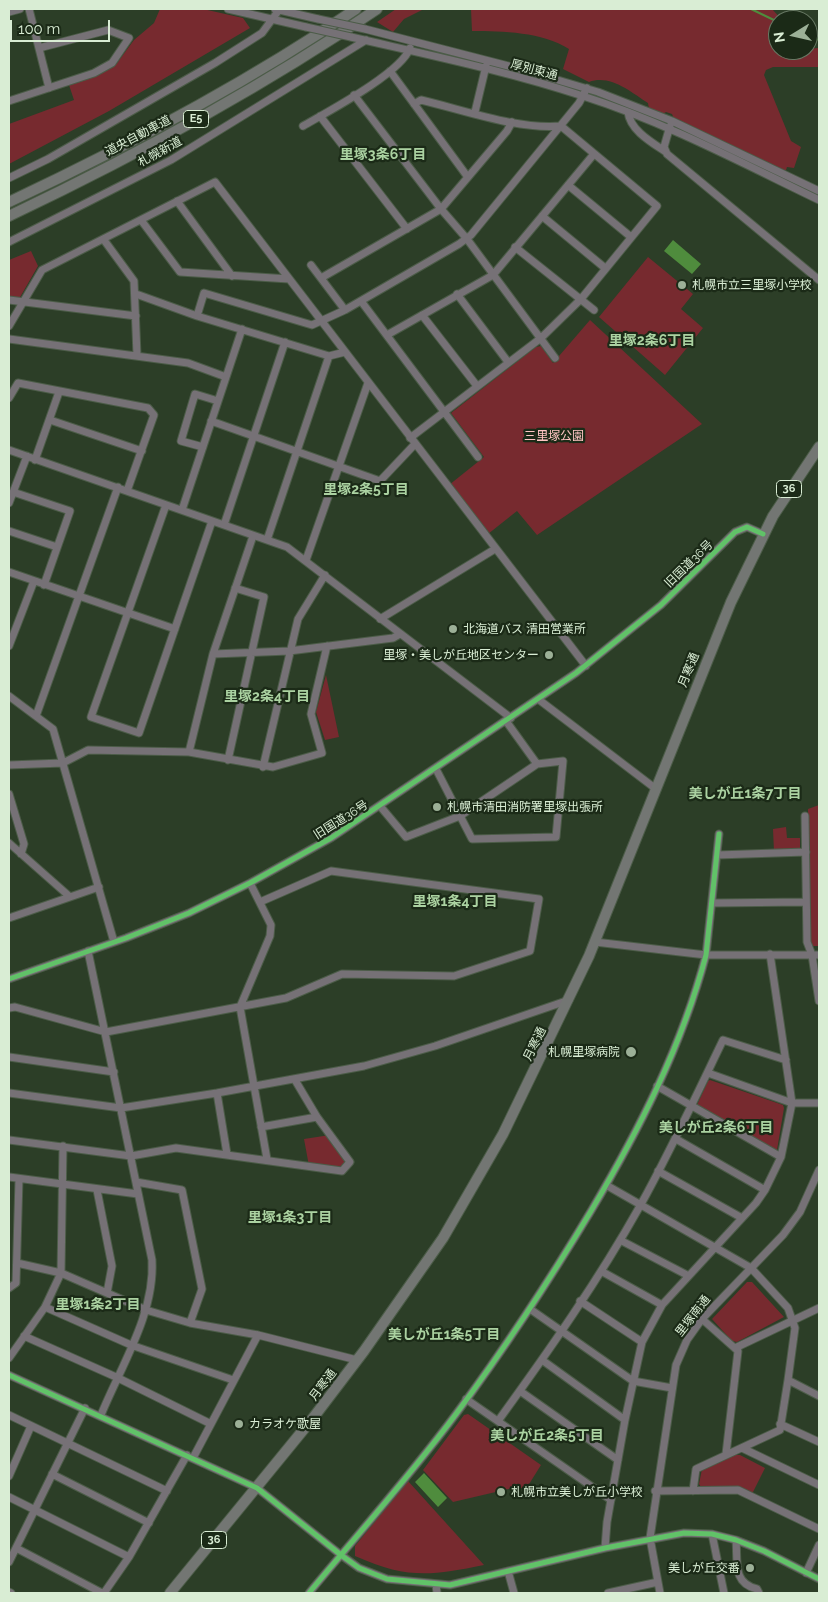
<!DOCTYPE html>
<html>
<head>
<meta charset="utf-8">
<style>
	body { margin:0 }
	#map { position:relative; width:828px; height:1602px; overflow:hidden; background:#2c3e27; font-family:Raleway,sans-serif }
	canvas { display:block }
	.frame { position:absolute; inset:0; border:10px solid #d9edd4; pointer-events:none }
	.north { position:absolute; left:768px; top:10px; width:50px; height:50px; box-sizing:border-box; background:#1b2a17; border:1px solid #677863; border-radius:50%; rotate:261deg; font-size:14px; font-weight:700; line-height:20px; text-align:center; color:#d9edd4 }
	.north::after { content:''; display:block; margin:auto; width:18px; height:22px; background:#9cb097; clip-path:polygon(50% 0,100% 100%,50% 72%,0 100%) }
	.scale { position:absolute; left:10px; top:20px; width:100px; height:22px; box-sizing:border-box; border:2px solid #d9edd4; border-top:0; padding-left:6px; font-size:15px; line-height:18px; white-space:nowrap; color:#d9edd4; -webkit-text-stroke:4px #1b2a17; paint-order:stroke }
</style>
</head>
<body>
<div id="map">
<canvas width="828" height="1602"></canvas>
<div class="frame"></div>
<div class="north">N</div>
<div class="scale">100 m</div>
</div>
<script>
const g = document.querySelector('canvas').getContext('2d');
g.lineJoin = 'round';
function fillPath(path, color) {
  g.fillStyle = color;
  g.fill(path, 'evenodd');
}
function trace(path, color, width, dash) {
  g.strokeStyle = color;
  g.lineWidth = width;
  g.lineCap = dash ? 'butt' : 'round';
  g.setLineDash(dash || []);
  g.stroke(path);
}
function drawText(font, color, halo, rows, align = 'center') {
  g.font = font + ' Raleway,"Noto Sans JP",sans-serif';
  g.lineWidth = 4.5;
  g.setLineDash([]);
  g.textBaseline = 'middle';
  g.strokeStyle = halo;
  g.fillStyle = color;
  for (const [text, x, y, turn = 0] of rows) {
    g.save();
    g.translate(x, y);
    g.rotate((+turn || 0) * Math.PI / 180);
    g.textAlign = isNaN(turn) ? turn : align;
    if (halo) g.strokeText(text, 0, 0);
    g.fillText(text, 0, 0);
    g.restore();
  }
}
fillPath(new Path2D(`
	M160,9H203L243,18L250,28L109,111L9,164V124L74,100L69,85L105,71L117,63L134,40L154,23Z
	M396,9H424L404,19L393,32L377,22Z
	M471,9H772L782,20H778V50L819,48V67H773L766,70L764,75L791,141L801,147L794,168L787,167L786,170H781L675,121L672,114L666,112L661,115L649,109L648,103C631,92 610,74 589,82L563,69L569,49C542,32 503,31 472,31Z
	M31,251L38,266L19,299L9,297V260Z
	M648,257L693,294L681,309L703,328L665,375L599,317Z
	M590,320L702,424L537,535L517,511L488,534L449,485L484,457L451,413L536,347L541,346L553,363Z
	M326,675L339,737L325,740L316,712Z
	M819,805V946H810L808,809Z
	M786,827L787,838H800V849L774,852L773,829Z
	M710,1080L783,1105L784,1108L777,1150L774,1151L697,1105L708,1081Z
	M330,1135L350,1162L342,1171L309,1166L304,1139Z
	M747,1282H752L784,1317L737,1342L732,1341L712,1319Z
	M468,1414L541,1465L526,1489L517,1487L453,1502L423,1470L464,1415Z
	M735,1455H740L765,1468L752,1494L737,1486L701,1487L699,1484L702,1469Z
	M408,1481L484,1565C430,1576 407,1579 355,1556V1546Z`), '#772a2f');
fillPath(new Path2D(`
	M673,240L701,264L692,274L664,251Z
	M424,1473L447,1498L438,1507L415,1482Z`), '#4f8c3d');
trace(new Path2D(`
	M751,9L778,22
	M808,37L814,40L819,39`), '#4f8c3d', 2);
const minor = new Path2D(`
	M29,9L49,88
	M228,9L306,27
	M275,9L318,19
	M9,12L20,9
	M365,29L524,70L598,92L672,121L819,191
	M351,37C429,55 507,71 583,96C665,122 742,163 819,200
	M390,71L467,176
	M354,95L441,209L467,239L555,358
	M9,101L94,73L112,63L129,38L108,30L39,48
	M475,112L486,66
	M628,112C630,130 651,142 666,152
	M320,116L407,229
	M303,126C329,111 401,73 410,48
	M670,126L664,147L667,154L819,280
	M9,178L48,159L215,63L262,33L279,10
	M568,185L631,237
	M177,201L232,276
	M542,216L605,268
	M141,220L180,272L289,279
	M104,240L134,281L137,355
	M9,242L171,160L366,40
	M515,247L594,310
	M311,265L345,310
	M321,278L441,209L507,131L512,122
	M136,294L197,316L329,356L345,352
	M457,294L508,362
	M9,300L136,316
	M361,301L478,457
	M422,315L477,386
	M197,316L204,293L312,325L345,310L459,244L471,235L579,103L587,88
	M9,326L42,270L215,182L586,666
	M387,335L493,275L594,154
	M9,339L188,363L226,377
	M9,398L18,383L148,408L154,415L127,491
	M50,420L142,451
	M211,421L380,481L415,444
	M410,438L541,338L581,299L657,206L561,126C518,130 464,110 421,100L414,104
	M203,447L181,441L195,394L218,401
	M9,450L287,547L511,718
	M35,460L59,392
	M13,492L70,511L44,585
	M9,503L27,456
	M166,505L91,717L139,733L212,521
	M182,510L242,329
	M224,525L285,342
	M9,531L57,547
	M253,536L213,654L289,651L393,638L400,634
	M267,540L329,356
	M306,560L368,383
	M9,572L175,629
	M380,619L495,549
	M9,646L34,581
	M9,696L53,729L114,942
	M538,699L656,789
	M36,716L118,487
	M506,721L537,764
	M189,752L213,654
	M228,760L264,597L235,588
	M9,765L63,763L88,750L189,752L273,767L322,753L311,714L327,646
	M263,767L298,619L325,575
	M9,794L24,844L21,854
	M380,806L406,837L460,816L537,764L563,761L556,837L472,839L436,769
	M805,816L807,942L812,955L819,1001
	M9,843L69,896
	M717,855L806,852
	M250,883L271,925L270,936L240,1007L267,1159
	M713,903L806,902
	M9,918L99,887
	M595,942L706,955H819
	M88,951L152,1260C155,1314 121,1366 101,1415
	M9,979L126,938L189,913L250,883L331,838L576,673L661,605L735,532L747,527L763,534
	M9,1008L15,1007L106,1032L286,998L342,974L454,976L530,951L539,899L331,871L260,902
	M9,1057L114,1072
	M708,1073L792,1103H819
	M657,1086L781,1157
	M9,1093L121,1108L217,1093L364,1066L435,1046L569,1000
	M217,1093L227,1154
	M261,1127L317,1117
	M676,1139L765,1190
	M9,1140L131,1156L176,1148L342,1171L350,1162L317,1117L295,1080
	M658,1171L742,1218
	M9,1177L138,1194
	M136,1182L182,1190L202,1289L190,1323
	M606,1185L751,1268L788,1308L795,1328L788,1380L819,1396
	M97,1190L112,1266L107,1293
	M620,1240L687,1275
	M17,1263L61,1273L146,1310L190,1323L258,1335L357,1360
	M601,1271L662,1305
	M9,1288L16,1283L19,1179
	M580,1301L642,1342
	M45,1307L131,1345L233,1380
	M530,1309L633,1381L672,1388
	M702,1319L738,1351L726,1454
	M24,1336L116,1377L209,1423
	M735,1348L819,1308
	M9,1358L45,1307L61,1273L63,1146
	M542,1360L625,1420
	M9,1375L257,1488L341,1555L359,1568L387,1579L450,1585L605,1548L684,1533L712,1534L736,1540L764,1551L819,1579
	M520,1391L618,1460
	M466,1399L611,1500
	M9,1415L167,1491
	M498,1421C548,1352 598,1281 640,1206C670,1152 696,1096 723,1040L786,1060
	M780,1424L819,1442
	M742,1448L819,1485
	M193,1458L258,1335
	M52,1474L149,1523
	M9,1476L31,1426
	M655,1491L738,1490L819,1529
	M693,1491L696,1469L780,1430L788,1380
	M9,1497L129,1557
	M712,1534L724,1593
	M736,1540C738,1562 732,1583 757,1589L759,1593
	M16,1548L102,1593
	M605,1548L607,1522L625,1420L642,1342L662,1305L756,1203L765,1190L781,1157L792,1103L770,954
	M9,1562L85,1408
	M508,1571L514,1593
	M806,1573L819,1545
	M436,1585L437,1593
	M9,1592L11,1593
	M104,1593L129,1557L187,1455
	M309,1593C358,1534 410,1476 456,1414C505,1348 549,1281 591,1211C639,1130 682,1046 706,955L719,834
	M608,1593L658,1582
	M660,1593L650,1538L676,1365L687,1340L702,1319L783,1235L800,1212L819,1170`);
const highway = new Path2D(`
	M9,202C128,146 247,83 356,9
	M9,216C135,156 261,88 377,9
	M170,1593L313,1418L364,1351L443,1238L503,1134L589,956L731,602L773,516L819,447`);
trace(minor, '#4c5c48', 9);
trace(highway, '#4c5c48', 12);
trace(minor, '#767176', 7);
trace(highway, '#737673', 10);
const minorBridge = new Path2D(`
	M318,19L365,29
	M306,27L351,37`);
trace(minorBridge, '#4c5c48', 9, []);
trace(minorBridge, '#767176', 7);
trace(new Path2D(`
	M9,979L126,938L189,913L250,883L331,838L576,673L661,605L735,532L747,527L763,534
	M9,1375L257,1488L341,1555L359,1568L387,1579L450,1585L605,1548L684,1533L712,1534L736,1540L764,1551L819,1579
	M309,1593C358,1534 410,1476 456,1414C505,1348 549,1281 591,1211C639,1130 682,1046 706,955L719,834`), '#61c268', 5);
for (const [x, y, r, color] of [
	[682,285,5,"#9cb097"],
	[453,629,5,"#9cb097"],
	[549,655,5,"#9cb097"],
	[437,807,5,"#9cb097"],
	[631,1052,6,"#9cb097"],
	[239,1424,5,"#9cb097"],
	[501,1492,5,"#9cb097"],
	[750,1568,5,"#9cb097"]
]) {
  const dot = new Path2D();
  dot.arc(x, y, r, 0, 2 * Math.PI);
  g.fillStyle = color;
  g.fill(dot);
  trace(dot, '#1b2a17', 2);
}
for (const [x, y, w] of [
	[196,119,25],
	[789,489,25],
	[214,1540,25]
]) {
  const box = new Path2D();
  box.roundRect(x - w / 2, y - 8.5, w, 17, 4);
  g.fillStyle = '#1b2a17';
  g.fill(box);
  trace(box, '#d9edd4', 1);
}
drawText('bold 11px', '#d9edd4', null, [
	["E5",196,119],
	["36",789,489],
	["36",214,1540]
]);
drawText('12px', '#d9edd4', '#1b2a17', [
	["厚別東通",534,70,15],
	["道央自動車道",138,136,-28],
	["札幌新道",160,152,-29],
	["旧国道36号",689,564,-44],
	["月寒通",689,670,-68],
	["旧国道36号",341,820,-32],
	["月寒通",535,1044,-64],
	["里塚南通",693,1316,-52],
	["月寒通",323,1385,-53]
]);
drawText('12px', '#d9edd4', '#1b2a17', [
	["札幌市立三里塚小学校",692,285],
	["北海道バス 清田営業所",463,629],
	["里塚・美しが丘地区センター",539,655,"right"],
	["札幌市清田消防署里塚出張所",447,807],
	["札幌里塚病院",620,1052,"right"],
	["カラオケ歌屋",249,1424],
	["札幌市立美しが丘小学校",511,1492],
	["美しが丘交番",740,1568,"right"]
], 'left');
drawText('12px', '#ffc5c4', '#1b2a17', [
	["三里塚公園",554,436]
]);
drawText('bold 14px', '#abd2a1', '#1b2a17', [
	["里塚3条6丁目",383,155],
	["里塚2条6丁目",652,341],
	["里塚2条5丁目",366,490],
	["里塚2条4丁目",267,697],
	["美しが丘1条7丁目",745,794],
	["里塚1条4丁目",455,902],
	["美しが丘2条6丁目",716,1128],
	["里塚1条3丁目",290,1218],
	["里塚1条2丁目",98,1305],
	["美しが丘1条5丁目",444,1335],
	["美しが丘2条5丁目",547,1436]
]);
</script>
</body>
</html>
